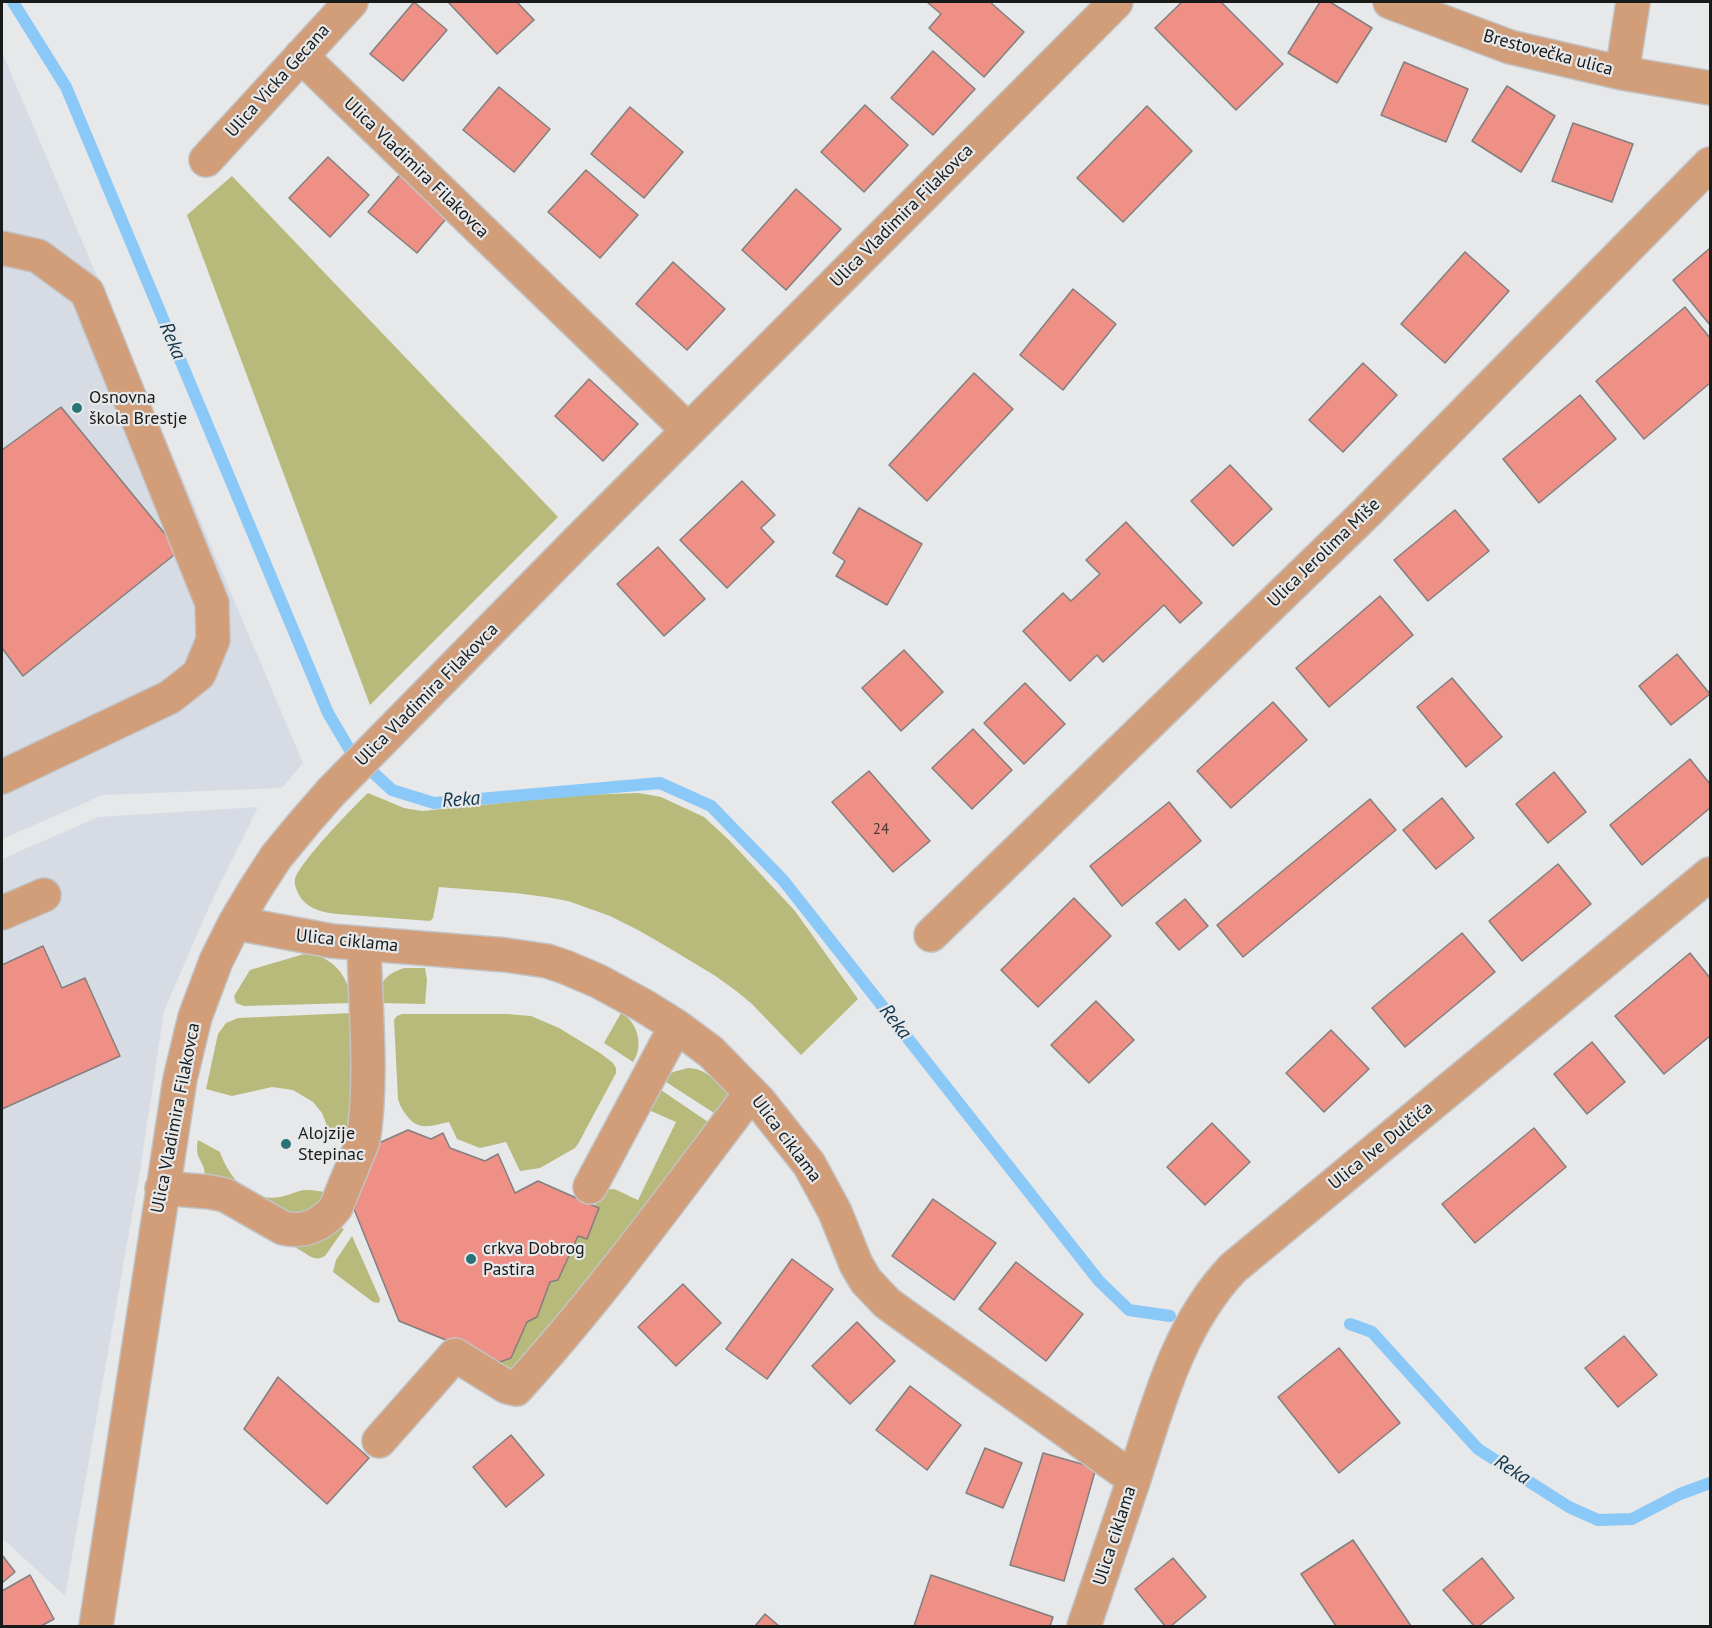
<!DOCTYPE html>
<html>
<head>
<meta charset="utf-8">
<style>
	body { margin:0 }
	#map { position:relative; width:1712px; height:1628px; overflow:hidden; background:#e7e8ea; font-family:"PT Sans",sans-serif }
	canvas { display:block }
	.frame { position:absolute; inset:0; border:3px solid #191a1a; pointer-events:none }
</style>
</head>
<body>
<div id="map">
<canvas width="1712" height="1628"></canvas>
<div class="frame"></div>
</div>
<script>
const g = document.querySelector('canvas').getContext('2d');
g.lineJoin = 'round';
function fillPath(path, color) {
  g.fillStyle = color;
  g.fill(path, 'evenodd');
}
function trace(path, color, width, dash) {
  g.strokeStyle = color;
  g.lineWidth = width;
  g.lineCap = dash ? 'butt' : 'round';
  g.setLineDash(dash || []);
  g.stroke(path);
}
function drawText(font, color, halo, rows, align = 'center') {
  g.font = font + ' "PT Sans",sans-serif';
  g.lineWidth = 4.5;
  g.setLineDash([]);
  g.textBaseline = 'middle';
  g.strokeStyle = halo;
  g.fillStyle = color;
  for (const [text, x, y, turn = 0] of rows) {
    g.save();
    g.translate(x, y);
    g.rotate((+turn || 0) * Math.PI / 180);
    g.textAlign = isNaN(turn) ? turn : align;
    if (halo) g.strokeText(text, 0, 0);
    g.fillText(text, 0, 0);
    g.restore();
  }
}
fillPath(new Path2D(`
	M2,52L303,763L282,788L103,795L2,839Z
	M258,807L209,907L164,1011L141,1165L65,1596L2,1538V859L98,817Z`), '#d7dce4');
fillPath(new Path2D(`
	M232,176L558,517L370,705L187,215Z
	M368,793L404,808L422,811L581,795L639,793L661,797L704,817L729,840L795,911L858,999L801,1055L752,1004L735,990L714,975L664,945L638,930L610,916L568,901L546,897L515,893L439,887L433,918L430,921L337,914C321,912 306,909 298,893C296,888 294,884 295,879C299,863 354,806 368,793Z
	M304,954C332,954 349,976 352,1003L244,1006L236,1003L234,996L250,970Z
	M404,968H425L427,980L425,1004L377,1003C379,983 385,974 404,968Z
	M352,1013L356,1043L348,1143L329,1131L322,1113L313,1102L293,1090L272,1087L232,1096L206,1089L218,1034L226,1023L238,1018Z
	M621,1013C638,1022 644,1046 633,1062L604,1043Z
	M402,1014H507L531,1016L559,1028L600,1053L613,1063L616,1068V1073L578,1144L575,1148L540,1168L520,1171L506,1142L480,1148L457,1139L449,1122C433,1125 419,1132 407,1116C403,1111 400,1106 398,1099L394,1020L397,1016Z
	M688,1068C706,1068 716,1082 728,1094L714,1113L663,1080L673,1072Z
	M658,1088L708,1122L593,1278L518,1365L511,1368L498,1367L448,1341L500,1362L511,1358L527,1322L537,1316L550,1282L558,1280L578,1236L587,1238L599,1208L595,1206C611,1178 614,1191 638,1200L676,1122L651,1111L649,1107Z
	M198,1140L220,1152C229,1178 249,1202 280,1197C288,1196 300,1189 307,1190C315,1190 323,1192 331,1193L298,1220L205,1175C204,1159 194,1160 198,1140Z
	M335,1225L344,1229L325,1256C320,1259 316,1259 311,1257L279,1237Z
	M352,1236L380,1299L379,1303L373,1302L333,1272L336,1260Z`), '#b7ba7b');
trace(new Path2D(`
	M13,2L66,87L328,713L351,752L392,790L434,803L660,783L711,806L783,880L1099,1281L1129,1310L1170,1316
	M1350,1324L1372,1332L1478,1449L1569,1507L1598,1520L1632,1519L1680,1494L1710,1483`), '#89c8f7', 12);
const building = new Path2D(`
	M414,2L447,30L403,81L370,54Z
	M448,2H517L534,20L497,54Z
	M927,2H990L1024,32L984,77L929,28L941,14Z
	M1182,2H1221L1283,64L1236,110L1155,28Z
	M1320,2H1330L1372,28L1337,83L1288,53Z
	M933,51L975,89L933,135L891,98Z
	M1404,62L1468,89L1446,142L1381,115Z
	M1507,86L1555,116L1521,172L1472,141Z
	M499,87L550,129L514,172L463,130Z
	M865,105L908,145L864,192L821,152Z
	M1147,106L1192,151L1123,222L1077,178Z
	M630,107L683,152L644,198L591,154Z
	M1573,123L1633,144L1612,202L1552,181Z
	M328,157L369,195L330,237L289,198Z
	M586,170L638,215L600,258L548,212Z
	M403,171L451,213L417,253L368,212Z
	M796,189L841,229L786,290L742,250Z
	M1710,248V325L1673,280Z
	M1465,252L1509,291L1445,363L1401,324Z
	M673,262L725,309L687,350L636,304Z
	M1073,289L1116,324L1063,390L1020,355Z
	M1685,307L1710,338V383L1644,439L1596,381Z
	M1363,363L1397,395L1343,452L1309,420Z
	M974,373L1013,409L927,501L889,465Z
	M589,379L638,424L603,461L555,416Z
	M1580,395L1616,439L1539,503L1503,459Z
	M61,407L179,551L23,676L2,648V450Z
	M1230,465L1272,509L1233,546L1191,501Z
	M742,481L775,515L761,528L774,542L727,588L680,540Z
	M859,508L922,544L887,605L836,576L845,561L833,553Z
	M1455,510L1489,551L1428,601L1394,560Z
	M1126,522L1202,603L1180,623L1164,605L1103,662L1097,655L1070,681L1023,631L1063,593L1071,601L1100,574L1086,560Z
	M658,547L705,599L664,636L617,584Z
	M1380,596L1413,635L1329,707L1296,668Z
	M904,650L943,692L901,731L862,688Z
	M1677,654L1710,694L1671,725L1639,686Z
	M1452,678L1502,737L1466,767L1417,707Z
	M1025,683L1065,724L1024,764L984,723Z
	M1273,702L1307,740L1231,808L1197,771Z
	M973,729L1012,770L972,809L932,768Z
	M1690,759L1710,784V808L1642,865L1610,825Z
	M869,771L930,841L893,872L832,802Z
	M1554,772L1586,812L1548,843L1516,804Z
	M1442,798L1474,838L1436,869L1403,830Z
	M1370,799L1396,830L1243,957L1217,925Z
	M1169,802L1201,841L1122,906L1090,866Z
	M1558,864L1591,904L1522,961L1489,921Z
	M1074,898L1111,936L1038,1007L1001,970Z
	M1185,899L1208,926L1179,950L1156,923Z
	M1462,933L1495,972L1405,1047L1372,1008Z
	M43,946L62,988L85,978L120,1056L2,1109V965Z
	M1690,953L1710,978V1036L1664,1074L1615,1016Z
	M1096,1001L1134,1040L1089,1083L1051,1045Z
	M1331,1030L1369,1069L1324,1112L1286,1073Z
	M1592,1042L1625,1082L1587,1114L1554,1074Z
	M1212,1123L1250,1162L1205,1205L1167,1167Z
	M1534,1128L1566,1167L1475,1243L1442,1204Z
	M408,1130L431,1139L443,1133L450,1148L485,1161L498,1154L515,1193L538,1181L599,1208L587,1239L578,1236L558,1280L550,1282L537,1317L527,1322L511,1358L500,1362L399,1321L354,1209L379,1143Z
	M933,1199L996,1243L954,1300L892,1256Z
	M792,1259L833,1289L767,1379L726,1349Z
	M1016,1262L1083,1314L1046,1361L979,1309Z
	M683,1284L721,1323L676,1366L638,1327Z
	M857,1322L895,1361L850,1404L812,1366Z
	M1624,1336L1657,1375L1618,1407L1585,1368Z
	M1339,1348L1400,1423L1339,1473L1278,1397Z
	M278,1377L369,1458L327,1504L244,1429Z
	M910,1386L961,1425L927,1470L876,1430Z
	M511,1435L544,1475L506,1507L473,1467Z
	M985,1448L1022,1463L1003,1508L966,1493Z
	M1043,1453L1096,1468L1064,1581L1010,1565Z
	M1353,1540L1411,1626H1336L1301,1574Z
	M2,1555L15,1572L2,1583Z
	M1173,1558L1206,1597L1171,1626H1165L1135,1589Z
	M1482,1558L1514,1598L1479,1626H1474L1443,1590Z
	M30,1575L54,1619L41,1626H2V1591Z
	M931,1575L1053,1617L1050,1626H914Z
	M765,1614L779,1626H755Z`);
fillPath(building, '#ee9085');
trace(building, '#817f7f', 1.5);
const minor = new Path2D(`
	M1390,2L1510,47L1622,73L1710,88
	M301,56L688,430
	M1622,73L1633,2
	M206,160L351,2
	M2,248L38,256L87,292L212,603L213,640L199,674L170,697L2,777
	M2,913L44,895
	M235,923L332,941L506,955L547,961L565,967L598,981L644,1006L676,1026L711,1052L759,1101L809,1164L835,1212L856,1264L866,1281L887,1303L902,1314L1134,1479L1084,1626
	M931,935L1368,511L1710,164
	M590,1187L676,1026
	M162,1188L210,1192L225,1195L283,1228C304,1233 323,1225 336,1207L363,1141C373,1079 365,1007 364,944
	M379,1441L455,1355L507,1387L516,1389C601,1296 675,1193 751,1093
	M1134,1479C1158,1405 1178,1326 1233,1268L1710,874
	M96,1626L180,1079L195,1017L216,961L235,923L254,891L276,857L304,823L331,792L578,541L1116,2`);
trace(minor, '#c2c3c5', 36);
trace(minor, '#d19e79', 33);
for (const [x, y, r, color] of [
	[77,408,6,"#297375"],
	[286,1144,6,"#297375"],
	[471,1259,6,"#297375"]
]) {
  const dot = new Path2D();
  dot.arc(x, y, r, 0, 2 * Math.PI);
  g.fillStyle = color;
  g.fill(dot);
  trace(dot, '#e7e8ea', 2);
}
drawText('15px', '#4e3835', null, [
	["24",881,830]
]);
drawText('18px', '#191a1a', '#e7e8ea', [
	["Brestovečka ulica",1548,53,15],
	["Ulica Vicka Gecana",278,81,-48],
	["Ulica Vladimira Filakovca",416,168,44],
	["Ulica Vladimira Filakovca",902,216,-45],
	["Ulica Jerolima Miše",1324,553,-44],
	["Ulica Vladimira Filakovca",427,695,-45],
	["Ulica ciklama",347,941,6],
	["Ulica Vladimira Filakovca",176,1118,-79],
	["Ulica ciklama",786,1139,53],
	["Ulica Ive Dulčića",1381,1146,-39],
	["Ulica ciklama",1115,1536,-72]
]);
drawText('18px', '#191a1a', '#e7e8ea', [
	["Osnovna",89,398],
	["škola Brestje",89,419],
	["Alojzije",298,1134],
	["Stepinac",298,1155],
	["crkva Dobrog",483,1249],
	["Pastira",483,1270]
], 'left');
drawText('italic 20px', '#12364d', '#e7e8ea', [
	["Reka",172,341,67],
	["Reka",461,800,-4],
	["Reka",895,1022,52],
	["Reka",1512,1470,33]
]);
</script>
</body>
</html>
